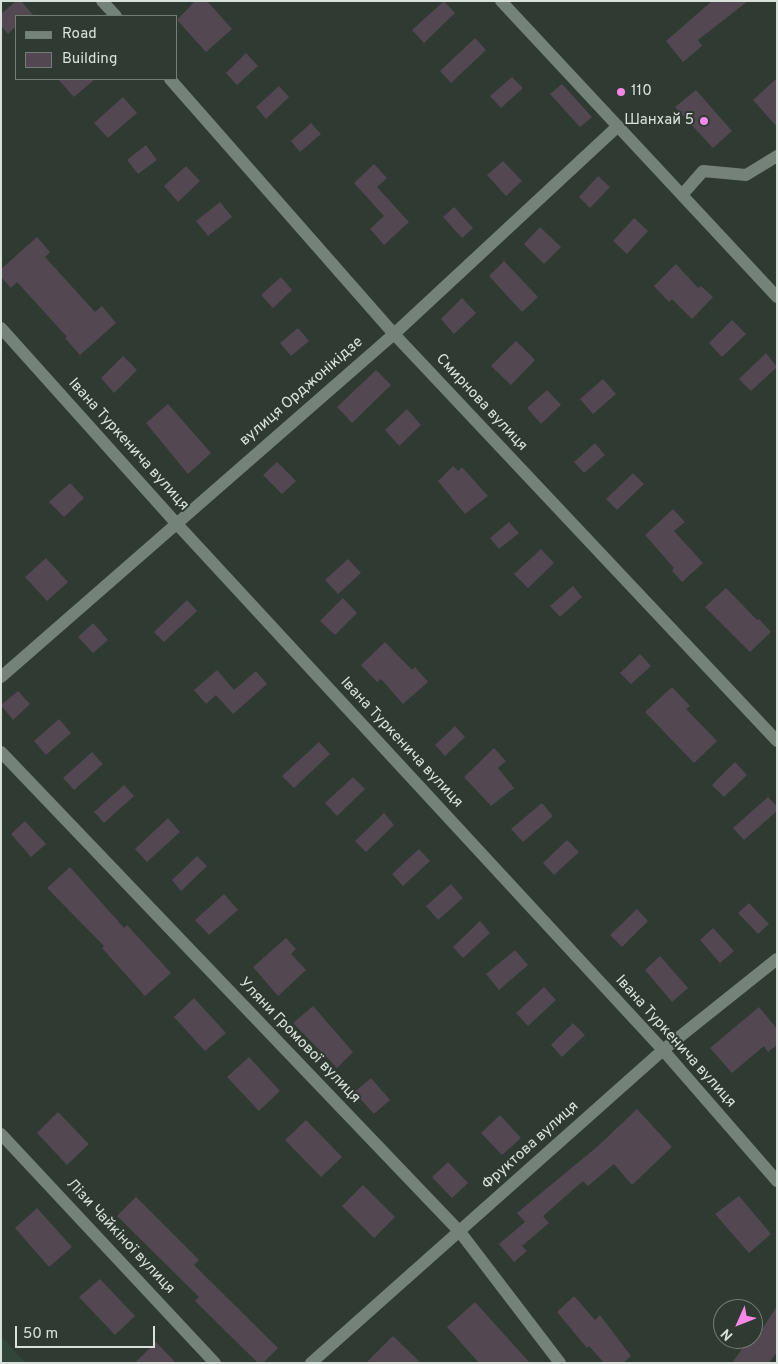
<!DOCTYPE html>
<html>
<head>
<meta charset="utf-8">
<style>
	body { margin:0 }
	#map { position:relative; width:778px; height:1364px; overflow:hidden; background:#2e3a32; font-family:Overpass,sans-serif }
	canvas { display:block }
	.frame { position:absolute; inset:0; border:2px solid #d9e1dc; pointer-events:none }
	.legend { position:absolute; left:15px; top:15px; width:162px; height:65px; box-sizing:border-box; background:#2e3a32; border:1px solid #727d76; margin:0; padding:6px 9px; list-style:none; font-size:15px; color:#d9e1dc }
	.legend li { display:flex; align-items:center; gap:10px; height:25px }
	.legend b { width:25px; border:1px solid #727d76 }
	.north { position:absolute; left:713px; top:1299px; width:50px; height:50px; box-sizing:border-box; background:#2e3a32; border:1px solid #727d76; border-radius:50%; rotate:226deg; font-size:14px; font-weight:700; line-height:20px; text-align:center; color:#d9e1dc }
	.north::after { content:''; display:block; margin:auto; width:18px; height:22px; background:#f987e8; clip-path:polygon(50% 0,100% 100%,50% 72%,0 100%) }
	.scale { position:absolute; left:15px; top:1326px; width:140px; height:22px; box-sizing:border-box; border:2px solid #d9e1dc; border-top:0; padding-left:6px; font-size:15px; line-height:18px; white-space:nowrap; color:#d9e1dc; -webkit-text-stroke:4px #2e3a32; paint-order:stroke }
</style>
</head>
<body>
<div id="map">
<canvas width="778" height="1364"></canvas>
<div class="frame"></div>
<ul class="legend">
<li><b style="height:6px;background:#748279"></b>Road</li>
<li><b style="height:14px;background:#534851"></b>Building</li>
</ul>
<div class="north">N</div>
<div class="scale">50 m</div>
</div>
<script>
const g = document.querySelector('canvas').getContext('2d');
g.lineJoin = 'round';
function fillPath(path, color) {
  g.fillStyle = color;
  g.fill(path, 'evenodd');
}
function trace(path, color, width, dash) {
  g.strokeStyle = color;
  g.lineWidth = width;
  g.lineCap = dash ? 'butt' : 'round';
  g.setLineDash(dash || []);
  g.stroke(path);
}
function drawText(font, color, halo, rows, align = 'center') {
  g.font = font + ' Overpass,sans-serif';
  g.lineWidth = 4;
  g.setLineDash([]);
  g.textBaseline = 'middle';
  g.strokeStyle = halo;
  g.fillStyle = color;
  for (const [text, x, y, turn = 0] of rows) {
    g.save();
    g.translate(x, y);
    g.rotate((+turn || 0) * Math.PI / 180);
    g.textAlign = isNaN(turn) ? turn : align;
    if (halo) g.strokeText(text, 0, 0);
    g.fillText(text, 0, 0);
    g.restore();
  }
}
fillPath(new Path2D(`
	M1,1336L26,1363H1Z`), '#324539');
fillPath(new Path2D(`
	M16,1H21L34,16H16V26L8,34L1,26V14Z
	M195,1H207L232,29L206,52L177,20Z
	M444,1L455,13L424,43L412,30Z
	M712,1H748L698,40L702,46L683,62L666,41Z
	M475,38L486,50L451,83L440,71Z
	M246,53L258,66L237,85L226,73Z
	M512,77L523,88L501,108L490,96Z
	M777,78V127L753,100Z
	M58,79H95L74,97Z
	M562,84L592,117L580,127L550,94Z
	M279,86L289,97L266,119L256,107Z
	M696,90L732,131L713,148L675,107Z
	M123,97L137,113L108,138L94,123Z
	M311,123L321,134L300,152L291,141Z
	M146,145L157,160L138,174L127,160Z
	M503,161L522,181L506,196L487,175Z
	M374,164L387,178L377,187L409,222L384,245L370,229L384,216L354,183Z
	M186,166L200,181L178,202L164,186Z
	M598,176L610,187L590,208L579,197Z
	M220,202L232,217L208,236L196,221Z
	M454,207L473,228L462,238L443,217Z
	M634,218L648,231L627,254L613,241Z
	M540,227L561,247L544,264L524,244Z
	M37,237L50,252L45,257L95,312L102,306L116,323L80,355L65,338L67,337L17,282L11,288L1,277V269Z
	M504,261L538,297L522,312L489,276Z
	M676,264L698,288L701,286L713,297L692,319L672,299L669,302L654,286Z
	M281,277L292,290L273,308L261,295Z
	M462,298L476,313L454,334L441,319Z
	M732,320L746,334L722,357L709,343Z
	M298,328L309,341L291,356L280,343Z
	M516,341L535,360L511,385L491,366Z
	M766,353L777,367L751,391L739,379Z
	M123,356L137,370L114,393L101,378Z
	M376,370L391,385L352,423L337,407Z
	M603,379L616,394L593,414L580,399Z
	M547,390L561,405L541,424L527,408Z
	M168,404L211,453L188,474L146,423Z
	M407,409L421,425L399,446L385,430Z
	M595,443L605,455L584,473L574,462Z
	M277,462L296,481L282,494L263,475Z
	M453,466L458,471L462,467L488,496L465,514L438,481Z
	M633,473L644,484L617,510L606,499Z
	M70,483L84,498L64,517L49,502Z
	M673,509L685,522L674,531L703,563L682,582L672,571L674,568L645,535Z
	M509,522L519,533L499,549L490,538Z
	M541,549L554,563L528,588L514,574Z
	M46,558L68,582L47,601L25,577Z
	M348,559L361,573L338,594L325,580Z
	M573,586L582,597L560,617L550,606Z
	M726,588L757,620L759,619L771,632L750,652L705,607Z
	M343,598L357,613L335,635L320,621Z
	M187,600L197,611L164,642L154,632Z
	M93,623L108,640L93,653L78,637Z
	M385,642L412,670L415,667L428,682L403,704L381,679L377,682L361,665Z
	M640,654L651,666L631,684L620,673Z
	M217,670L234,690L256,671L267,684L233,714L216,695L206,704L194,690Z
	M672,687L690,706L686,709L717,741L694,763L645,712Z
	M18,691L30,704L13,720L1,705Z
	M59,719L71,733L46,755L34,741Z
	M455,726L465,737L445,756L435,745Z
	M319,742L330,754L294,788L282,776Z
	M494,748L506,761L498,768L514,788L491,806L464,777Z
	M92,752L103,764L74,790L63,778Z
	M735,762L747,775L724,797L712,785Z
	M353,777L365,789L337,816L325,803Z
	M124,785L134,796L104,823L94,812Z
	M768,797L777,806V811L744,840L733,828Z
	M542,803L553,816L523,842L511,829Z
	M384,813L394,825L366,852L355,841Z
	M168,818L180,832L147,862L135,849Z
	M25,821L46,844L31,857L11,834Z
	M567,840L579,852L554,875L543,863Z
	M419,849L430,861L403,886L392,874Z
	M197,856L207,866L181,891L172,880Z
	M70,867L124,928L127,925L171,973L145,996L102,948L104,946L47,888Z
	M451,884L463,898L438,920L426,906Z
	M224,894L238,910L209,935L195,920Z
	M749,903L769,924L758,934L738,913Z
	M637,909L648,921L622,947L610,935Z
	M480,921L490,933L463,958L453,947Z
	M713,928L734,951L720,963L700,940Z
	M286,938L296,949L291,954L306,970L278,996L253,967Z
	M515,950L528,965L499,990L486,974Z
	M660,956L688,988L672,1002L645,970Z
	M544,987L556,1000L528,1026L516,1013Z
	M194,998L226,1033L205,1051L174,1017Z
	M313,1006L353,1052L337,1068L293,1023Z
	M759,1007L777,1029V1045L768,1052L764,1046L732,1073L710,1048Z
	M573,1023L585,1035L562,1057L551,1045Z
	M249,1057L280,1091L259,1111L227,1077Z
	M371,1078L390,1100L374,1114L354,1092Z
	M637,1109L672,1147L632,1185L614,1164L588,1186L583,1181L543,1216L549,1223L522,1246L527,1251L514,1262L499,1244L525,1222L517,1213L598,1146Z
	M58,1112L89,1144L67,1165L37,1133Z
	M500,1115L521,1138L502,1155L481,1133Z
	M306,1120L342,1157L321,1177L285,1140Z
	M448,1162L468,1183L452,1198L432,1177Z
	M363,1185L395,1217L374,1238L342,1206Z
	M739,1196L771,1234L749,1253L715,1214Z
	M136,1197L199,1260L194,1265L278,1348L263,1363H258L195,1301L199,1297L117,1216Z
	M37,1208L72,1247L49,1267L15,1228Z
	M100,1279L135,1316L115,1335L79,1297Z
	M574,1296L595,1320L600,1315L631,1356L623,1363H604L589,1346L587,1348L557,1312Z
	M475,1302L530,1363H479L447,1327Z
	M777,1306V1352L769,1363H732L749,1339L755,1340Z
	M393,1336L421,1363H366Z
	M156,1342L176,1363H135Z`), '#534851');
trace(new Path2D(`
	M102,1L116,16
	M501,1L777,297
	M170,79L394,334L777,741
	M682,195L703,171L746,175L777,156
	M1,328L176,523L663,1050L777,1181
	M1,677L394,334L618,126
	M1,752L460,1232L560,1363
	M1,1134L215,1363
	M311,1363L663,1050L777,959`), '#748279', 12);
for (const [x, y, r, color] of [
	[621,92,5,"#f987e8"],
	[704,121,5,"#f987e8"]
]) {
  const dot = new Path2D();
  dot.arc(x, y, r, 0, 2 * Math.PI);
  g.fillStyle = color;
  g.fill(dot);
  trace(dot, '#2e3a32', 2);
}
drawText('15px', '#d9e1dc', '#2e3a32', [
	["110",631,92],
	["Шанхай 5",694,121,"right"]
], 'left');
drawText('15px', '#d9e1dc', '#2e3a32', [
	["вулиця Орджонікідзе",302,392,-41],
	["Смирнова вулиця",481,403,47],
	["Івана Туркенича вулиця",128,445,48],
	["Івана Туркенича вулиця",401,743,47],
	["Уляни Громової вулиця",299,1041,46],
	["Івана Туркенича вулиця",675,1042,48],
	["Фруктова вулиця",531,1146,-42],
	["Лізи Чайкіної вулиця",120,1237,47]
]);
</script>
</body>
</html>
